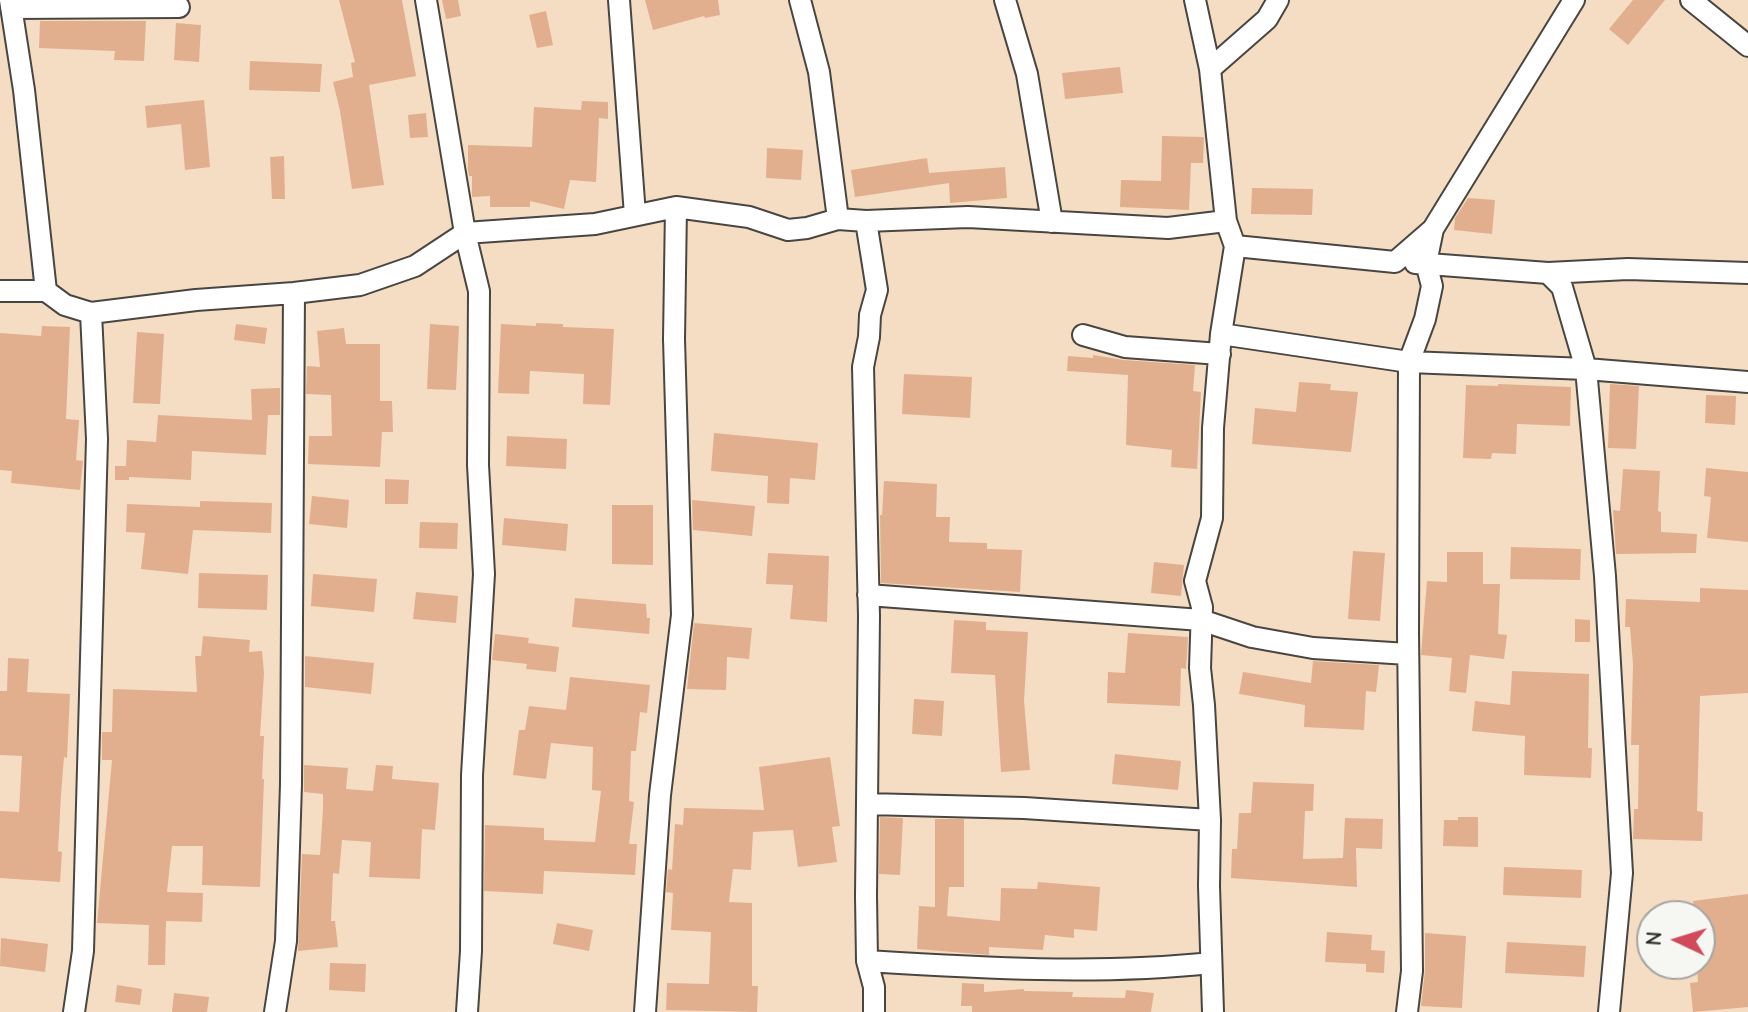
<!DOCTYPE html>
<html>
<head>
<meta charset="utf-8">
<style>
	body { margin:0 }
	#map { position:relative; width:1748px; height:1012px; overflow:hidden; background:#f4ddc3; font-family:"Comic Neue",sans-serif }
	canvas { display:block }
	.north { position:absolute; left:1636px; top:900px; width:80px; height:80px; box-sizing:border-box; background:#f6f6f2; border:2px solid #a5a5a2; border-radius:50%; rotate:274deg; font-size:22px; font-weight:700; line-height:32px; text-align:center; color:#2b2b2b }
	.north::after { content:''; display:block; margin:auto; width:28px; height:36px; background:#d1495b; clip-path:polygon(50% 0,100% 100%,50% 72%,0 100%) }
</style>
</head>
<body>
<div id="map">
<canvas width="1748" height="1012"></canvas>
<div class="north">N</div>
</div>
<script>
const g = document.querySelector('canvas').getContext('2d');
g.lineJoin = 'round';
function fillPath(path, color) {
  g.fillStyle = color;
  g.fill(path, 'evenodd');
}
function trace(path, color, width, dash) {
  g.strokeStyle = color;
  g.lineWidth = width;
  g.lineCap = dash ? 'butt' : 'round';
  g.setLineDash(dash || []);
  g.stroke(path);
}
fillPath(new Path2D(`
	M339,0H402L416,76L369,85L384,185L352,189L340,111L333,82L353,77L351,63L355,62Z
	M442,0H458L461,16L446,19Z
	M645,0H718L720,15L705,18L704,16L653,30Z
	M1633,0H1665L1628,45L1609,29Z
	M546,11L553,45L537,48L529,15Z
	M40,21H146L144,61L114,60L115,51L39,48Z
	M176,23L201,25L199,62L174,60Z
	M250,61L322,64L320,92L249,90Z
	M1120,67L1123,93L1065,99L1062,73Z
	M204,100L210,167L185,170L181,124L147,128L145,106Z
	M582,101L608,102V119L599,118L596,182L570,180L564,209L530,201V207H490V196L472,197V176H469L468,170V145L532,147L534,107L581,110Z
	M426,113L428,137L410,138L408,115Z
	M1162,136L1204,137L1203,163H1191L1189,210L1120,207L1121,180L1161,181Z
	M767,148L803,150L801,180L766,178Z
	M284,156L285,199H272L270,157Z
	M927,158L929,173L1005,167L1007,198L950,203L949,183L855,197L851,170Z
	M1252,188L1313,189L1312,215L1251,214Z
	M1468,198L1495,200L1492,234L1454,230L1455,218Z
	M536,323L563,324V327L614,329L610,405L583,404L584,374L530,371L529,394L498,393L501,324L536,326Z
	M236,324L267,328L265,344L234,340Z
	M430,324L459,326L456,390L427,389Z
	M42,326L70,327L66,419L79,420L76,460L83,461L80,490L11,483L12,471L0,470V333L41,336Z
	M344,328L346,344H380V401H392L393,432H382L380,467L308,464L309,436H332L331,395L306,394L307,366L320,367L317,331Z
	M137,332L164,334L160,404L133,403Z
	M1093,355L1124,360L1195,365L1193,391L1201,392L1197,469L1171,467L1172,450L1126,445L1128,375L1067,371L1068,356L1093,358Z
	M904,374L972,377L970,418L902,414Z
	M1299,382L1331,384L1330,390L1358,392L1351,452L1252,444L1255,408L1296,412Z
	M1498,384L1571,387L1570,426L1517,424L1516,454L1492,453L1491,459L1463,458L1466,385L1498,386Z
	M1610,384L1639,386L1636,449L1608,448Z
	M280,388V415H268L266,455L192,451L191,480L129,477V480H115V466H126L127,440L156,442L158,415L252,420L251,389Z
	M1706,395L1736,396L1735,425L1705,423Z
	M714,433L818,443L815,480L790,478L789,504L767,503L768,476L711,471Z
	M507,436L567,439L566,469L506,466Z
	M1706,468L1748,472V542L1707,538L1711,497L1704,496Z
	M1623,469L1660,471L1658,511L1661,512V532L1697,534L1696,553L1616,554L1613,510L1620,511Z
	M385,479L409,480L408,504H385Z
	M884,481L937,484L936,517H950L949,542L987,543V549L1022,550L1020,592L881,583L880,515H882Z
	M312,496L349,500L347,528L309,524Z
	M692,500L755,506L752,536L693,530Z
	M200,501L272,503L271,533L193,530L188,574L141,569L145,533L126,532L127,504L200,507Z
	M612,505H653V565L612,564Z
	M504,518L568,524L566,551L502,545Z
	M420,522L458,523L457,549L419,548Z
	M1511,547L1581,549L1580,580L1510,579Z
	M1353,551L1385,553L1380,621L1348,619Z
	M1447,552H1483V584H1500L1498,634L1507,635L1504,659L1470,655L1466,693L1449,691L1452,658L1421,655L1427,581L1447,582Z
	M768,553L829,556L827,622L790,619L793,585L766,584Z
	M1154,562L1184,565L1181,596L1151,593Z
	M199,573L268,575L267,610L198,608Z
	M313,574L377,579L374,612L311,606Z
	M1700,588L1748,590V693L1700,696L1697,811L1703,812L1702,841L1633,839L1634,809H1638L1639,745H1631L1633,665L1630,627H1625L1626,599L1700,602Z
	M416,592L458,596L456,623L413,619Z
	M575,598L646,604L647,618H650L649,634L572,627Z
	M1575,619L1590,620V642H1575Z
	M954,620L986,622V630L1028,632L1024,701L1030,770L1001,772L995,675L951,673Z
	M694,623L752,628L749,659L727,657L726,690L687,689Z
	M1128,633L1188,637L1186,669L1181,668L1180,706L1107,703L1108,672L1125,673Z
	M495,634L529,638L528,643L559,647L556,672L526,669L527,664L492,660Z
	M203,636L250,640L249,652L262,651L264,673L260,736H264L262,779H264L260,887L202,885L203,846H172L167,892L203,893L202,922L166,921L165,965H148L149,925L97,923L112,760H102V732H112L113,689L197,692L195,656H201Z
	M305,656L374,663L371,694L305,687Z
	M8,658L29,659L27,692L70,694L67,758L64,757L61,795L58,851L62,852L60,882L0,878V811L19,812L22,756L0,755V691H7Z
	M1313,661L1379,665L1376,692L1366,691L1364,730L1304,727L1305,705L1239,694L1243,672L1311,683Z
	M1512,671L1589,674L1588,748H1592L1591,778L1524,775L1525,736L1472,731L1475,701L1510,705Z
	M570,677L650,685L647,713L640,712L636,751H631L629,801L634,802L629,844H637L635,875L544,871L543,894L484,891L485,825L544,828V840L595,842L601,791L592,790L593,747L551,743L546,779L513,775L519,730H525L529,706L566,710Z
	M914,699L944,701L942,736L912,734Z
	M1115,754L1181,761L1178,790L1112,784Z
	M830,757L840,826L832,827L837,862L798,867L793,830L753,832L751,870L733,869L729,902L752,903V986H758L757,1012L666,1010L667,983L709,984L711,932L671,930L673,893L666,892L668,869L672,870L675,824L683,825L684,808L764,810L759,767Z
	M304,765L348,768L346,789L373,791L376,765L393,766L392,779L439,783L435,830L422,829L420,879L369,877L371,842L342,840L339,874L333,873L331,921H335L338,947L298,951L302,854L320,855L323,809V794L304,792Z
	M1253,782L1314,784L1313,811H1305L1303,859L1343,858L1345,818L1383,819L1382,849L1356,848L1357,887L1231,878L1232,849H1237L1239,813H1251Z
	M880,817L903,818L900,875L879,874Z
	M1458,817H1478V847L1443,846L1444,820H1458Z
	M935,819H964V887H949L947,916L1000,921L1001,888L1037,889L1038,882L1100,887L1097,931L1074,929V938L1045,935L1043,950L989,947V955L917,949L919,906L935,907Z
	M1504,867L1582,870L1581,898L1503,895Z
	M1748,894V1007L1693,1012L1690,983L1698,982L1697,964H1700V916H1695L1693,901Z
	M557,923L593,930L589,951L553,944Z
	M1327,932L1372,935L1371,950L1385,951L1384,973L1366,972V964L1325,962Z
	M1425,933L1466,936L1462,1008L1421,1006L1425,971Z
	M1,938L48,944L45,972L0,966Z
	M1507,942L1586,946L1584,977L1505,973Z
	M330,963L366,964L365,992L329,990Z
	M962,983L984,984V992L1024,989V991L1073,992L1072,997L1125,998L1126,990L1154,993L1151,1012H972V1006H961Z
	M117,985L142,989L140,1005L115,1002Z
	M174,993L209,997L207,1012H172Z`), '#e1af8e');
const minor = new Path2D(`
	M10,0L24,90L46,291
	M426,0L465,233L479,291L478,465L484,574L472,775L471,951L467,1012
	M619,0L635,215
	M800,0L819,72L838,219
	M1005,0L1027,74L1052,222
	M1195,0L1210,69L1226,221L1235,246L1221,334L1213,428L1212,518L1195,581L1202,607L1200,668L1204,705L1210,820L1209,886L1213,1012
	M1691,0L1748,46
	M11,8L179,7
	M1210,69L1267,19L1278,0
	M866,221L877,290L870,315L869,337L863,367L869,616L866,896L867,961L874,987V1012
	M1235,246L1395,262L1433,229L1574,0
	M1415,263L1548,273L1628,269L1748,273
	M1548,273L1562,287L1586,369L1605,576L1622,873L1609,1012
	M0,291H46L65,305L91,313L196,300L294,293L360,285L415,266L465,233L595,224L676,207L749,217L788,230L807,228L838,219L866,221L968,217L1168,228L1226,221
	M1221,334L1409,362L1586,369L1748,382
	M1083,335L1125,347L1220,354
	M868,595L1201,620L1252,637L1313,648L1408,654
	M867,804L1024,808L1210,820
	M867,961C982,968 1097,975 1211,963
	M74,1012L83,951L97,439L91,313
	M275,1012L286,941L291,784L294,293
	M645,1012L660,795L682,615L674,339L676,207
	M1407,1012L1412,971L1408,633L1409,362L1425,319L1432,286L1426,263L1433,229`);
trace(minor, '#494642', 24);
trace(minor, '#fff', 20);
</script>
</body>
</html>
